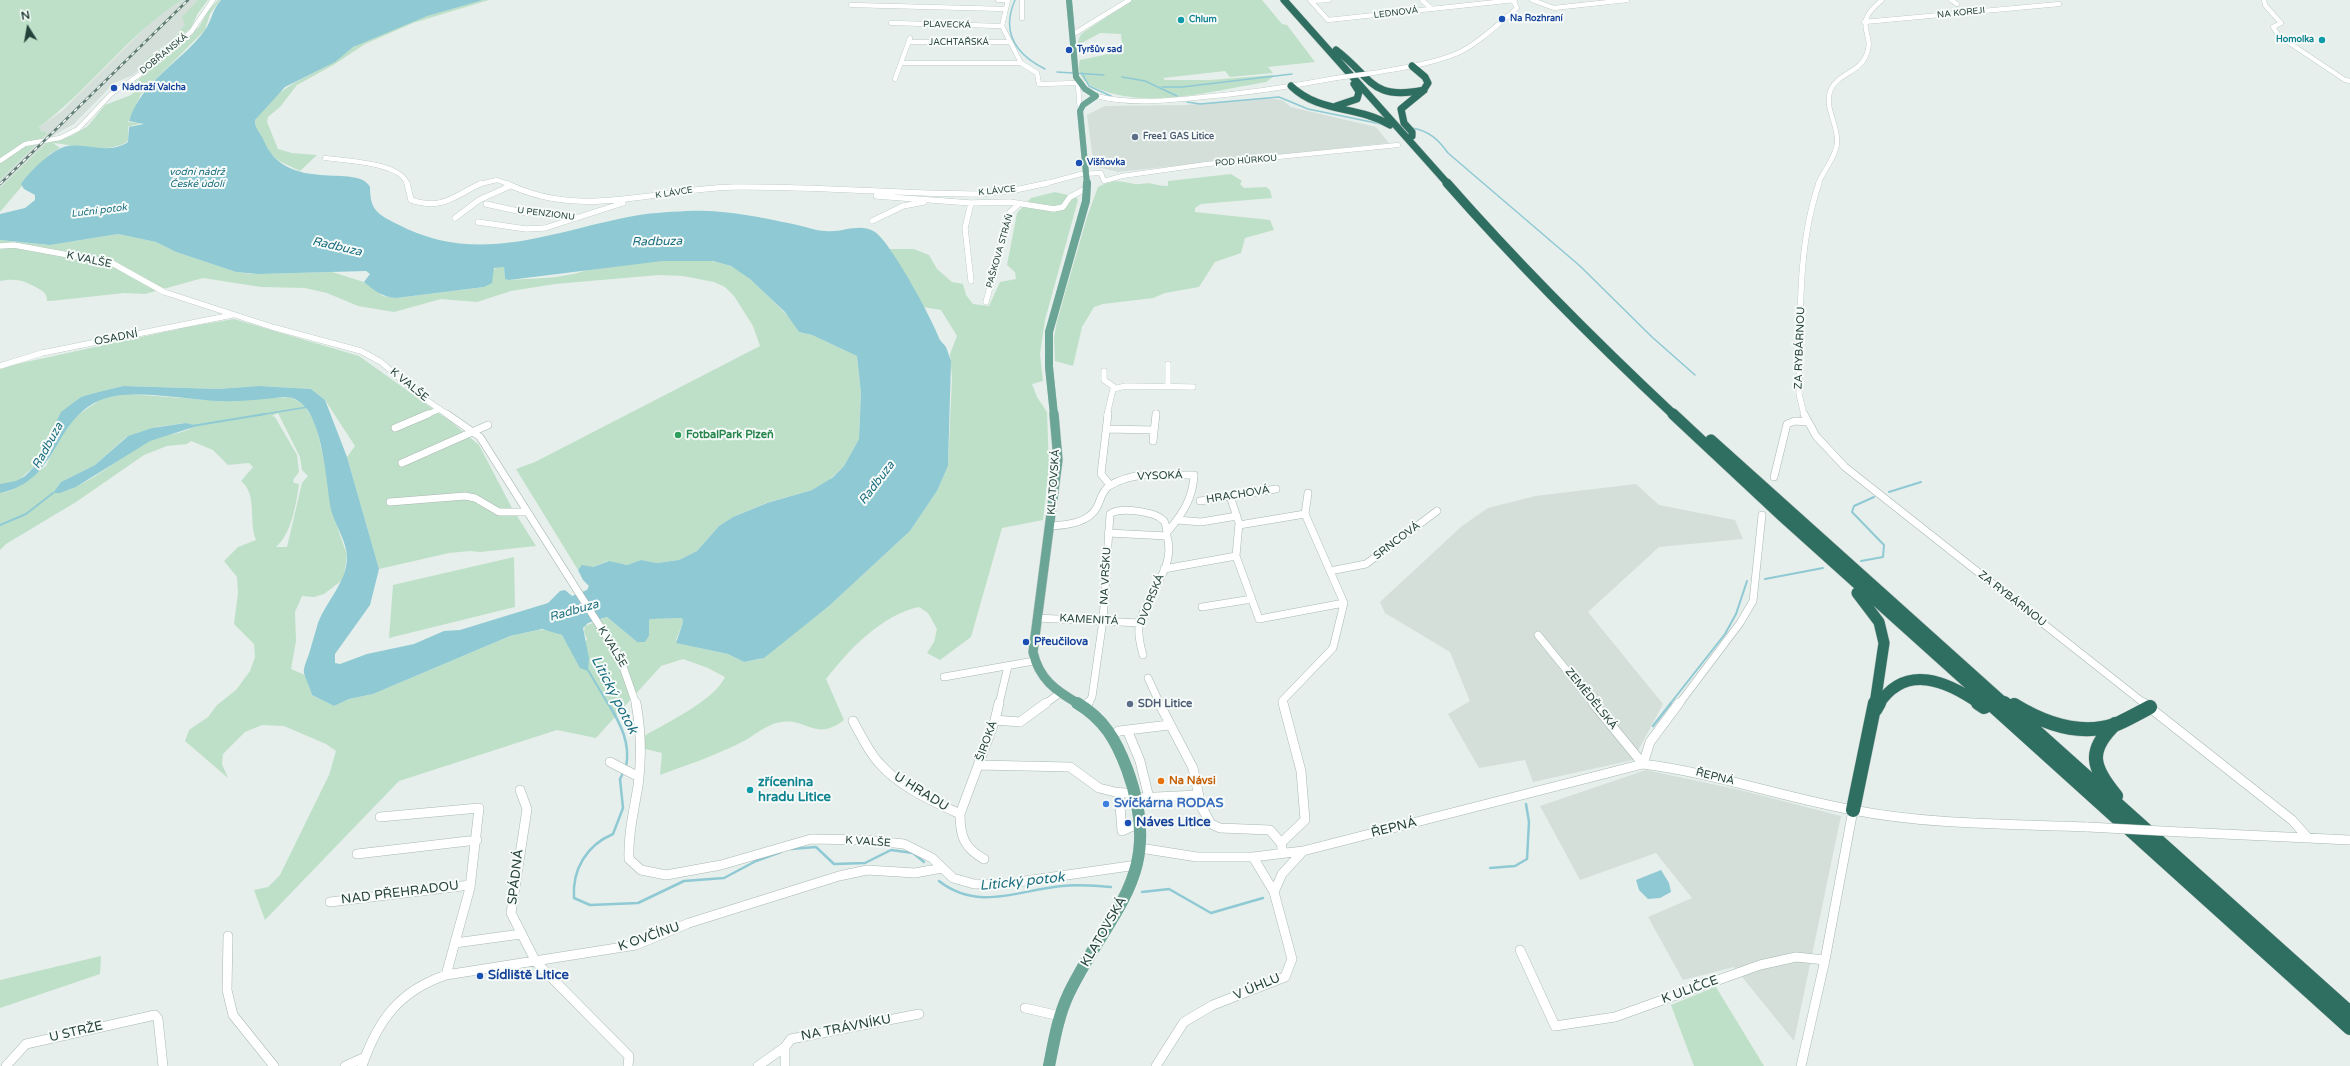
<!DOCTYPE html>
<html>
<head>
<meta charset="utf-8">
<style>
	body { margin:0 }
	#map { position:relative; width:2350px; height:1066px; overflow:hidden; background:#e6efeb; font-family:"Varela Round",sans-serif }
	canvas { display:block }
	.north { position:absolute; left:8px; top:8px; width:40px; height:40px; -webkit-text-stroke:3px #f7fbf9; paint-order:stroke; rotate:349deg; font-size:11px; font-weight:700; line-height:16px; text-align:center; color:#24423a }
	.north::after { content:''; display:block; margin:auto; width:14px; height:18px; background:#24423a; clip-path:polygon(50% 0,100% 100%,50% 72%,0 100%) }
</style>
</head>
<body>
<div id="map">
<canvas width="2350" height="1066"></canvas>
<div class="north">N</div>
</div>
<script>
const g = document.querySelector('canvas').getContext('2d');
g.lineJoin = 'round';
function fillPath(path, color) {
  g.fillStyle = color;
  g.fill(path, 'evenodd');
}
function trace(path, color, width, dash) {
  g.strokeStyle = color;
  g.lineWidth = width;
  g.lineCap = dash ? 'butt' : 'round';
  g.setLineDash(dash || []);
  g.stroke(path);
}
function drawText(font, color, halo, rows, align = 'center') {
  g.font = font + ' "Varela Round",sans-serif';
  g.lineWidth = 4;
  g.setLineDash([]);
  g.textBaseline = 'middle';
  g.strokeStyle = halo;
  g.fillStyle = color;
  for (const [text, x, y, turn = 0] of rows) {
    g.save();
    g.translate(x, y);
    g.rotate((+turn || 0) * Math.PI / 180);
    g.textAlign = isNaN(turn) ? turn : align;
    if (halo) g.strokeText(text, 0, 0);
    g.fillText(text, 0, 0);
    g.restore();
  }
}
fillPath(new Path2D(`
	M182,0H198L185,24L172,41L153,53L141,69L131,76L114,83L74,124L54,135L0,188V180L48,133L41,131L39,127L62,111L158,15Z
	M1267,98L1282,100L1291,107L1376,127L1389,143L1118,172L1094,166L1087,115L1105,106L1185,105Z
	M1636,484L1659,505L1735,520L1743,539L1659,547L1588,612L1663,704L1633,760L1533,782L1525,760L1479,768L1448,714L1470,701L1450,652L1385,613L1380,602L1462,526L1488,508L1535,496Z
	M1646,770L1740,790L1841,816L1794,1041L1734,967L1683,980L1648,917L1692,898L1656,853L1580,880L1540,806Z`), '#d4dfda');
fillPath(new Path2D(`
	M0,0H182C128,34 91,89 39,127L41,131L48,133L0,180Z
	M198,0H208L198,13L191,28L141,69C144,56 161,50 171,42C176,38 180,30 185,24L182,17Z
	M218,0H220L210,14L205,30L141,94L128,122L142,123L128,127V141C108,155 75,145 53,143L60,148L50,154L23,181L22,186L0,212V188L45,144L49,140L71,136L88,126L105,105L131,95L142,84H133L199,27L208,11Z
	M483,0H489L413,23L365,44L335,64L297,85L280,107L268,117L267,122L278,149L292,153L317,155L300,171L279,161L270,153L256,129L255,120C279,86 296,83 330,64C339,59 345,51 354,46C393,24 440,11 483,0Z
	M1132,0H1262L1282,24L1287,25L1315,62L1268,67L1273,73L1230,77L1225,71L1163,78L1165,80H1210L1273,75V77L1266,82C1211,91 1149,110 1096,88C1084,83 1076,74 1080,60L1104,55L1122,46L1121,34L1100,33L1082,43L1077,44L1081,34Z
	M1231,174L1242,181L1240,184L1244,188L1266,187L1270,190L1272,198L1201,204L1195,208V212L1270,220L1274,230L1245,238L1241,253L1215,262L1199,287L1165,293L1153,298L1103,304L1094,307L1082,327L1073,366L1055,361L1054,338L1057,321L1087,217L1098,187C1114,179 1118,181 1134,184C1140,185 1147,182 1153,184C1159,185 1162,186 1168,186V181Z
	M1055,192L1076,197L1078,200L1045,320L1040,354L1043,381L1032,384L1037,397L1047,412L1049,466L1043,520L1002,528L971,637L940,660L927,653L934,642L937,629L928,613L919,607C881,615 849,650 826,679L844,720C816,742 807,718 781,722C766,724 753,737 740,743C714,756 687,765 660,775L662,753L641,748V738C665,723 713,702 725,677L708,668L683,659L661,666L596,738L557,730L399,781L265,920L254,890L268,887L280,875L329,775L336,751L326,744L284,726L262,725L245,732L223,754L222,764L228,778L185,741L189,730L208,717L217,705L236,690L250,671L255,657L254,644L234,624L238,593L237,577L224,561L238,547L256,540C248,521 258,495 241,481L253,467L249,463L228,465L213,450L191,441L187,444L167,446L144,455L76,502L6,544L0,550V493L10,491L46,466L55,445L76,416L103,398L128,394L223,401L290,397L302,403L315,422L326,468L332,512L347,555L344,575L341,581L324,594L314,597L302,596L295,612L296,641L291,669L305,675L312,695L334,706L349,699L373,694L510,636L538,630H549L562,635L576,659L587,639L584,632L585,626L607,617L637,642H645L649,636V620L651,619L682,618L683,622L676,640L677,643L728,654L744,662L761,659L829,606L910,531L937,491L948,466L952,378L950,354L957,336L941,310L923,307L890,249H914L929,255L937,269L952,282L963,284L966,295L973,304L989,306L1000,282L1016,279L1015,272L1007,265L1017,213L1031,198ZM278,413L300,457L302,470L308,476L302,483L287,547H276C292,533 296,504 299,484L294,483L293,480L299,472L297,455L275,417L272,416ZM186,423L194,425V427C180,435 162,434 147,442C122,455 79,494 53,493L61,482L95,465L126,437L156,427Z
	M118,234L156,242L176,252L236,272L252,274L332,272L364,282L383,296L396,298L484,287C488,280 493,263 504,267L505,279L509,280C536,278 571,279 596,266C632,264 700,252 732,267C745,273 756,285 767,295C779,307 791,317 799,332L812,335L857,356L861,393L859,439L844,466L828,481L812,490L766,503L733,517L719,526L697,551L679,560L657,563L641,560L627,565L607,561L593,567L578,569V570L516,469L535,462L760,346L753,326L734,296L725,287L714,282L683,276L659,275L555,284L511,291L477,302L441,299L394,312L358,306L327,293L305,288L261,287L203,278L145,294L124,293L51,301H47C47,294 44,292 39,289C25,281 17,278 0,281V240L50,245Z
	M234,319L359,356L450,421L479,445L512,508L536,546L480,552L470,551L449,553L379,569L347,457L355,446L325,400L311,389L259,386L218,389L123,386L81,397L72,404L51,430L34,467L16,482L0,484V369L12,365L192,326Z
	M514,557L515,607L389,638L393,585Z
	M101,956L100,974L0,1008V980Z
	M1715,987H1716L1764,1066H1694L1671,1005Z`), '#bfe0c8');
fillPath(new Path2D(`
	M221,0H483L427,16L353,47L335,62L285,87L255,120C255,129 259,131 263,139C286,196 358,162 370,187C370,211 378,214 397,224C476,266 548,233 628,217C647,213 668,212 687,211C722,209 759,217 793,224C804,226 815,231 826,231C842,233 860,222 875,232C892,244 932,319 940,340L946,347L951,361L948,466L937,491L910,531L829,606L764,658L744,662L728,654L676,643L683,622L682,618L651,619L649,620V636L645,642H637L607,617L588,623L583,628L589,658L588,671L580,668L562,635L542,629L510,636L373,694L349,699L334,706L312,695C310,688 306,680 304,673C303,668 307,660 309,654C312,644 315,633 318,623C327,600 347,582 347,557C347,543 336,526 332,513C325,486 325,395 284,397C263,399 242,402 221,401C189,400 132,388 103,399C52,418 60,481 0,493V484L16,481L25,476L34,467L61,412L81,397L91,394L123,386L218,389L259,386L311,389L325,400L347,457L379,569L370,605L335,654V663L340,664L367,654L414,644L444,631L460,630L548,603L560,591L565,590L572,596L587,590L589,586L583,580L578,570L582,565L593,567L609,561L627,565L641,560L657,563L679,560L697,551L719,526L733,517L767,503L812,490L832,478L844,466L859,439L861,393L857,356L812,335L799,332L785,312L750,279L731,266L713,261H662L509,280L505,279L504,267L494,268L492,283L484,287L396,298C382,297 375,291 364,282L370,274L366,271L258,274L236,272L176,252L156,242L118,234L50,245L0,240V214L25,208L35,200V195L24,189L21,184C29,172 53,148 68,146C88,143 108,155 128,142L129,127L144,124L129,121C141,81 183,61 205,30C212,20 212,10 221,0Z
	M186,423L194,425V427L150,441L76,487L60,493H53L61,482L95,465L128,436L152,428Z
	M1661,870L1669,883L1671,892L1660,898L1648,899L1639,890L1636,880Z`), '#8ec9d4');
trace(new Path2D(`
	M1015,0C1001,32 1015,54 1045,69
	M1057,72L1104,75
	M1082,73L1089,86L1111,96
	M1122,77L1145,81L1177,96
	M1162,87H1182L1292,74
	M1187,102L1200,104L1279,97L1308,109L1381,124
	M1412,128C1429,131 1438,139 1448,153L1580,266L1652,337L1695,375
	M259,415L308,407`), '#8ec9d4', 1.5);
trace(new Path2D(`
	M192,426L265,414
	M1889,492L1921,482
	M0,525L26,514L53,493
	M1861,561L1883,557L1884,545L1852,512L1854,506L1874,497
	M1765,579L1823,568
	M588,670L608,704
	M1670,704L1725,634L1736,614L1747,581`), '#8ec9d4', 2);
trace(new Path2D(`
	M608,703C620,723 631,743 626,767
	M1653,726L1671,703
	M623,773L620,779L623,808L613,834C587,845 572,869 574,898L590,905L638,903L684,881L724,878L756,861L781,852
	M791,849L816,847L834,864L865,863L891,850L913,853L924,862
	M1490,868L1515,866L1527,859L1529,822L1526,804
	M939,881C979,912 1018,890 1062,886C1078,884 1095,886 1111,887
	M1142,892L1169,889L1211,913L1263,898`), '#8ec9d4', 2.5);
const minorFar3 = new Path2D(`
	M998,0H1008
	M1008,0L1002,26L1021,63L1037,73L1039,84L1079,83
	M1022,0V18
	M1310,0L1328,20L1515,0
	M1422,0L1432,9
	M1532,0L1554,8L1627,0
	M1951,0L1957,4
	M2264,0L2265,5L2281,23L2273,27L2279,36L2345,80L2350,81
	M1311,1L1329,0
	M851,5L1006,9
	M1864,22L2059,4
	M891,23L1002,26
	M1072,35L1129,0
	M909,42H1009
	M901,63H1021
	M1373,73C1401,68 1432,64 1458,53C1479,43 1497,25 1515,10L1517,8L1513,0
	M895,79L910,38
	M1078,86L1080,111
	M1096,96C1129,104 1160,101 1193,98C1241,94 1289,87 1336,78
	M325,158C344,160 402,163 407,184
	M0,161L25,144L60,138L78,129L111,94L139,75L191,32L213,0
	M1101,173L1104,181L1122,176L1207,164L1398,145
	M480,184L497,180L508,184
	M1044,184L1081,174L1101,173
	M1818,184C1823,171 1836,157 1837,143C1839,125 1823,107 1831,89C1838,74 1859,72 1866,56C1877,31 1849,27 1882,0`);
const minorFar2 = new Path2D(`
	M407,183L411,200C443,211 455,195 482,183
	M506,183C580,221 658,188 735,187C817,186 898,194 980,194L1015,190L1048,183
	M876,196L971,203L1010,202L1054,209L1063,207L1070,197L1087,188
	M971,203L965,228L971,281
	M486,204L522,212L577,218
	M455,218L479,200L510,186
	M872,221L903,206L924,202
	M478,222L526,229L545,228L623,203
	M0,246L14,245L112,263L164,292L272,327L361,351L381,362L419,395L448,415
	M986,302L1010,212L1019,204
	M1168,364V386
	M0,366L42,353L232,315
	M1104,371V380L1114,387
	M426,415L440,409
	M1107,415L1113,389L1126,386L1193,387
	M1156,415V413
	M1804,415L1799,394C1801,325 1796,250 1819,183`);
const minorFar1 = new Path2D(`
	M447,414L480,437L620,658L636,704
	M1108,414L1101,474L1110,485
	M1804,414L1816,436L1845,467L2145,704
	M395,428L428,414
	M1107,429L1154,430
	M1153,441L1156,414
	M402,463L488,425
	M1774,477L1787,424L1795,421L1807,422
	M1308,493L1305,514L1344,603
	M1230,496L1239,523L1236,556L1259,619L1344,603
	M1200,501L1276,489
	M390,502L465,496L475,498L499,512H526
	M1177,520L1201,522L1237,516
	M1239,525L1305,514
	M1051,526C1067,525 1089,523 1097,507C1101,499 1102,491 1109,486C1134,470 1166,475 1194,475C1193,498 1183,513 1169,530
	M1108,533L1167,536
	M1164,569L1236,556
	M1330,571L1366,564L1437,511
	M1202,607L1252,599
	M1037,618L1140,623
	M1538,635L1594,704
	M1143,655C1140,645 1138,635 1139,625C1145,594 1177,569 1167,536
	M944,677L1034,661
	M1148,678L1160,704
	M999,704L1008,666
	M1045,704L1060,693
	M1088,704L1092,697L1103,620L1110,514C1120,507 1155,511 1164,521C1167,526 1167,531 1167,536
	M1283,704L1282,701L1333,648L1344,603
	M1679,704L1740,623L1753,601L1762,515`);
const minor = new Path2D(`
	M636,703C641,731 642,758 638,786C634,810 628,834 629,859L641,870L666,875L721,865L811,839L864,840L904,844L932,858L953,878L974,884H1004L1137,865
	M1159,703L1193,768L1201,806L1211,824L1220,828L1270,830L1281,843L1283,853
	M1593,703L1643,764
	M2144,703L2292,820L2308,838
	M1085,709L1088,703
	M995,720L1020,722L1046,703
	M853,721C861,735 868,751 879,763C900,787 932,801 960,814C960,836 964,848 984,859
	M1128,732L1140,761L1149,798
	M1112,735L1119,731L1169,725
	M610,762L639,777
	M1643,764L1650,742L1679,703
	M978,765L1070,767L1099,788L1115,792L1134,794
	M520,790L527,809L511,913L536,962L629,1056L628,1066
	M1119,793L1122,831L1140,823
	M1135,798L1198,795
	M960,814L995,720L999,703
	M380,817L479,808L470,888L446,975
	M2181,832L2350,840
	M1281,843L1305,820L1301,771L1283,703
	M1140,848L1197,857H1253L1303,851L1643,764C1714,773 1782,797 1853,810C1930,825 2010,824 2088,827
	M357,854L477,840
	M1274,892L1282,874L1303,851
	M330,902L470,885
	M228,936L227,990L233,1015L274,1066
	M455,943L521,934
	M1520,950L1555,1026L1615,1017L1760,965L1796,957L1825,960
	M1025,1008L1060,1016
	M785,1047V1066
	M6,1066L26,1044L155,1015L158,1019L163,1066
	M345,1066L365,1057
	M362,1066C378,1020 399,991 446,975L636,945L689,923L839,876L867,870L915,873L942,868
	M758,1066L785,1047L791,1039L919,1014
	M1156,1066L1184,1022L1213,1005L1285,977L1292,959L1274,892L1253,857
	M1801,1066L1825,960L1853,810`);
const majorFar3 = new Path2D(`
	M1069,0L1076,77L1085,89L1096,96
	M1087,184L1080,111L1083,105L1096,96`);
const majorFar2 = new Path2D(`
	M1054,415L1049,367V332L1086,201L1087,183`);
const majorFar1 = new Path2D(`
	M1054,414L1058,460L1033,652C1039,679 1056,691 1079,704`);
const major = new Path2D(`
	M1049,1066C1054,1041 1058,1016 1069,993C1111,907 1166,875 1127,769C1116,740 1104,719 1077,703`);
const highwayFar3 = new Path2D(`
	M1284,0L1448,184
	M1336,50C1373,78 1370,101 1424,90
	M1412,66L1425,77L1428,83L1423,91L1401,109L1404,123L1412,132V136
	M1291,86C1320,114 1357,105 1390,125
	M1336,106L1357,99L1359,92L1354,84`);
const highwayFar2 = new Path2D(`
	M1447,183C1519,265 1595,341 1674,415`);
const highwayFar1 = new Path2D(`
	M1673,414L1781,515L1991,704
	M1711,440L2005,704
	M1857,593L1879,622L1884,643L1875,704
	M1879,704C1906,663 1947,681 1980,704`);
const highway = new Path2D(`
	M1978,703L1984,707
	M1990,703L2350,1028
	M2004,703L2350,1013
	M2014,705C2045,724 2081,737 2117,724C2128,719 2139,713 2150,707
	M1875,710L1879,703
	M2115,724C2087,751 2092,767 2116,796
	M1853,810L1875,703`);
trace(minorFar3, '#a8b8b2', 5);
trace(minorFar2, '#a8b8b2', 6);
trace(minorFar1, '#a8b8b2', 8);
trace(minor, '#a8b8b2', 10);
trace(majorFar3, '#c2cac8', 6);
trace(majorFar2, '#c2cac8', 8);
trace(majorFar1, '#c2cac8', 10);
trace(major, '#c2cac8', 12);
trace(highwayFar3, '#c2cac8', 8);
trace(highwayFar2, '#c2cac8', 10);
trace(highwayFar1, '#c2cac8', 12);
trace(highway, '#c2cac8', 15);
trace(minorFar3, '#fff', 4.5);
trace(minorFar2, '#fff', 5.5);
trace(minorFar1, '#fff', 7);
trace(minor, '#fff', 9);
trace(majorFar3, '#6aa596', 6);
trace(majorFar2, '#6aa596', 8);
trace(majorFar1, '#6aa596', 9);
trace(major, '#6aa596', 12);
trace(highwayFar3, '#2f6f62', 7);
trace(highwayFar2, '#2f6f62', 9);
trace(highwayFar1, '#2f6f62', 11);
trace(highway, '#2f6f62', 14);
const rail = new Path2D(`
	M0,184L188,0`);
trace(rail, '#5f7d75', 2.5);
trace(rail, '#f7fbf9', 1.5, [4]);
const minorBridgeFar1 = new Path2D(`
	M1336,78L1373,73`);
const minorBridge = new Path2D(`
	M2088,827L2181,832`);
trace(minorBridgeFar1, '#a8b8b2', 5, []);
trace(minorBridge, '#a8b8b2', 10, []);
trace(minorBridgeFar1, '#fff', 4.5);
trace(minorBridge, '#fff', 9);
for (const [x, y, r, color] of [
	[1502,19,4,"#1a4fb4"],
	[1181,20,4,"#0f9aa8"],
	[2322,40,4,"#0f9aa8"],
	[1069,50,4,"#1a4fb4"],
	[114,88,4,"#1a4fb4"],
	[1135,137,4,"#5c6f8a"],
	[1079,163,4,"#1a4fb4"],
	[678,435,4,"#2e9e5b"],
	[1026,642,4,"#1a4fb4"],
	[1130,704,4,"#5c6f8a"],
	[1161,781,4,"#e8710a"],
	[750,790,4,"#0f9aa8"],
	[1106,804,4,"#3f7fe0"],
	[1128,823,4,"#1a4fb4"],
	[480,976,4,"#1a4fb4"]
]) {
  const dot = new Path2D();
  dot.arc(x, y, r, 0, 2 * Math.PI);
  g.fillStyle = color;
  g.fill(dot);
  trace(dot, '#f7fbf9', 1.5);
}
drawText('9px', '#24423a', '#f7fbf9', [
	["LEDNOVÁ",1396,13,-7],
	["NA KOREJI",1961,13,-6],
	["PLAVECKÁ",947,25,1],
	["JACHTAŘSKÁ",959,43],
	["DOBŘANSKÁ",164,54,-39],
	["POD HŮRKOU",1246,161,-5],
	["K LÁVCE",997,191,-6],
	["K LÁVCE",674,193,-9],
	["U PENZIONU",546,214,7],
	["PAŠKOVA STRÁŇ",1000,251,-74]
]);
drawText('bold 9px', '#164399', '#f7fbf9', [
	["Na Rozhraní",1510,19],
	["Tyršův sad",1077,50],
	["Nádraží Valcha",122,88],
	["Višňovka",1087,163]
], 'left');
drawText('bold 9px', '#0d838f', '#f7fbf9', [
	["Chlum",1189,20],
	["Homolka",2314,40,"right"]
], 'left');
drawText('bold 9px', '#4e5e75', '#f7fbf9', [
	["Free1 GAS Litice",1143,137]
], 'left');
drawText('italic 10px', '#1c6f80', '#f7fbf9', [
	["vodní nádrž",197,172],
	["České údolí",197,184],
	["Luční potok",99,211,-7]
]);
drawText('11px', '#24423a', '#f7fbf9', [
	["K VALŠE",89,260,12],
	["OSADNÍ",116,338,-11],
	["ZA RYBÁRNOU",1800,348,-88],
	["K VALŠE",409,385,39],
	["VYSOKÁ",1160,476,-2],
	["KLATOVSKÁ",1054,482,-86],
	["HRACHOVÁ",1238,495,-9],
	["SRNCOVÁ",1397,541,-37],
	["NA VRŠKU",1106,576,-87],
	["ZA RYBÁRNOU",2012,599,38],
	["DVORSKÁ",1151,600,-68],
	["KAMENITÁ",1089,620,3],
	["K VALŠE",612,647,59],
	["ZEMĚDĚLSKÁ",1591,699,51],
	["ŠIROKÁ",987,741,-70],
	["ŘEPNÁ",1715,777,14],
	["K VALŠE",868,842,4]
]);
drawText('bold 11px', '#27864d', '#f7fbf9', [
	["FotbalPark Plzeň",686,435]
], 'left');
drawText('bold 11px', '#164399', '#f7fbf9', [
	["Přeučilova",1034,642]
], 'left');
drawText('bold 11px', '#4e5e75', '#f7fbf9', [
	["SDH Litice",1138,704]
], 'left');
drawText('bold 11px', '#c56008', '#f7fbf9', [
	["Na Návsi",1169,781]
], 'left');
drawText('italic 12px', '#1c6f80', '#f7fbf9', [
	["Radbuza",657,242,-1],
	["Radbuza",337,247,13],
	["Radbuza",48,446,-61],
	["Radbuza",877,483,-53],
	["Radbuza",574,611,-16]
]);
drawText('bold 13px', '#0d838f', '#f7fbf9', [
	["zřícenina",758,783],
	["hradu Litice",758,798]
], 'left');
drawText('13px', '#24423a', '#f7fbf9', [
	["U HRADU",921,792,32],
	["ŘEPNÁ",1394,828,-14],
	["SPÁDNÁ",516,877,-83],
	["NAD PŘEHRADOU",400,893,-7],
	["KLATOVSKÁ",1104,932,-60],
	["K OVČÍNU",649,937,-19],
	["V ÚHLU",1257,987,-23],
	["K ULIČCE",1690,990,-20],
	["NA TRÁVNÍKU",846,1028,-11],
	["U STRŽE",76,1032,-13]
]);
drawText('bold 13px', '#366cbe', '#f7fbf9', [
	["Svíčkárna RODAS",1114,804]
], 'left');
drawText('bold 13px', '#164399', '#f7fbf9', [
	["Náves Litice",1136,823],
	["Sídliště Litice",488,976]
], 'left');
drawText('italic 14px', '#1c6f80', '#f7fbf9', [
	["Litický potok",614,695,63],
	["Litický potok",1022,882,-6]
]);
</script>
</body>
</html>
